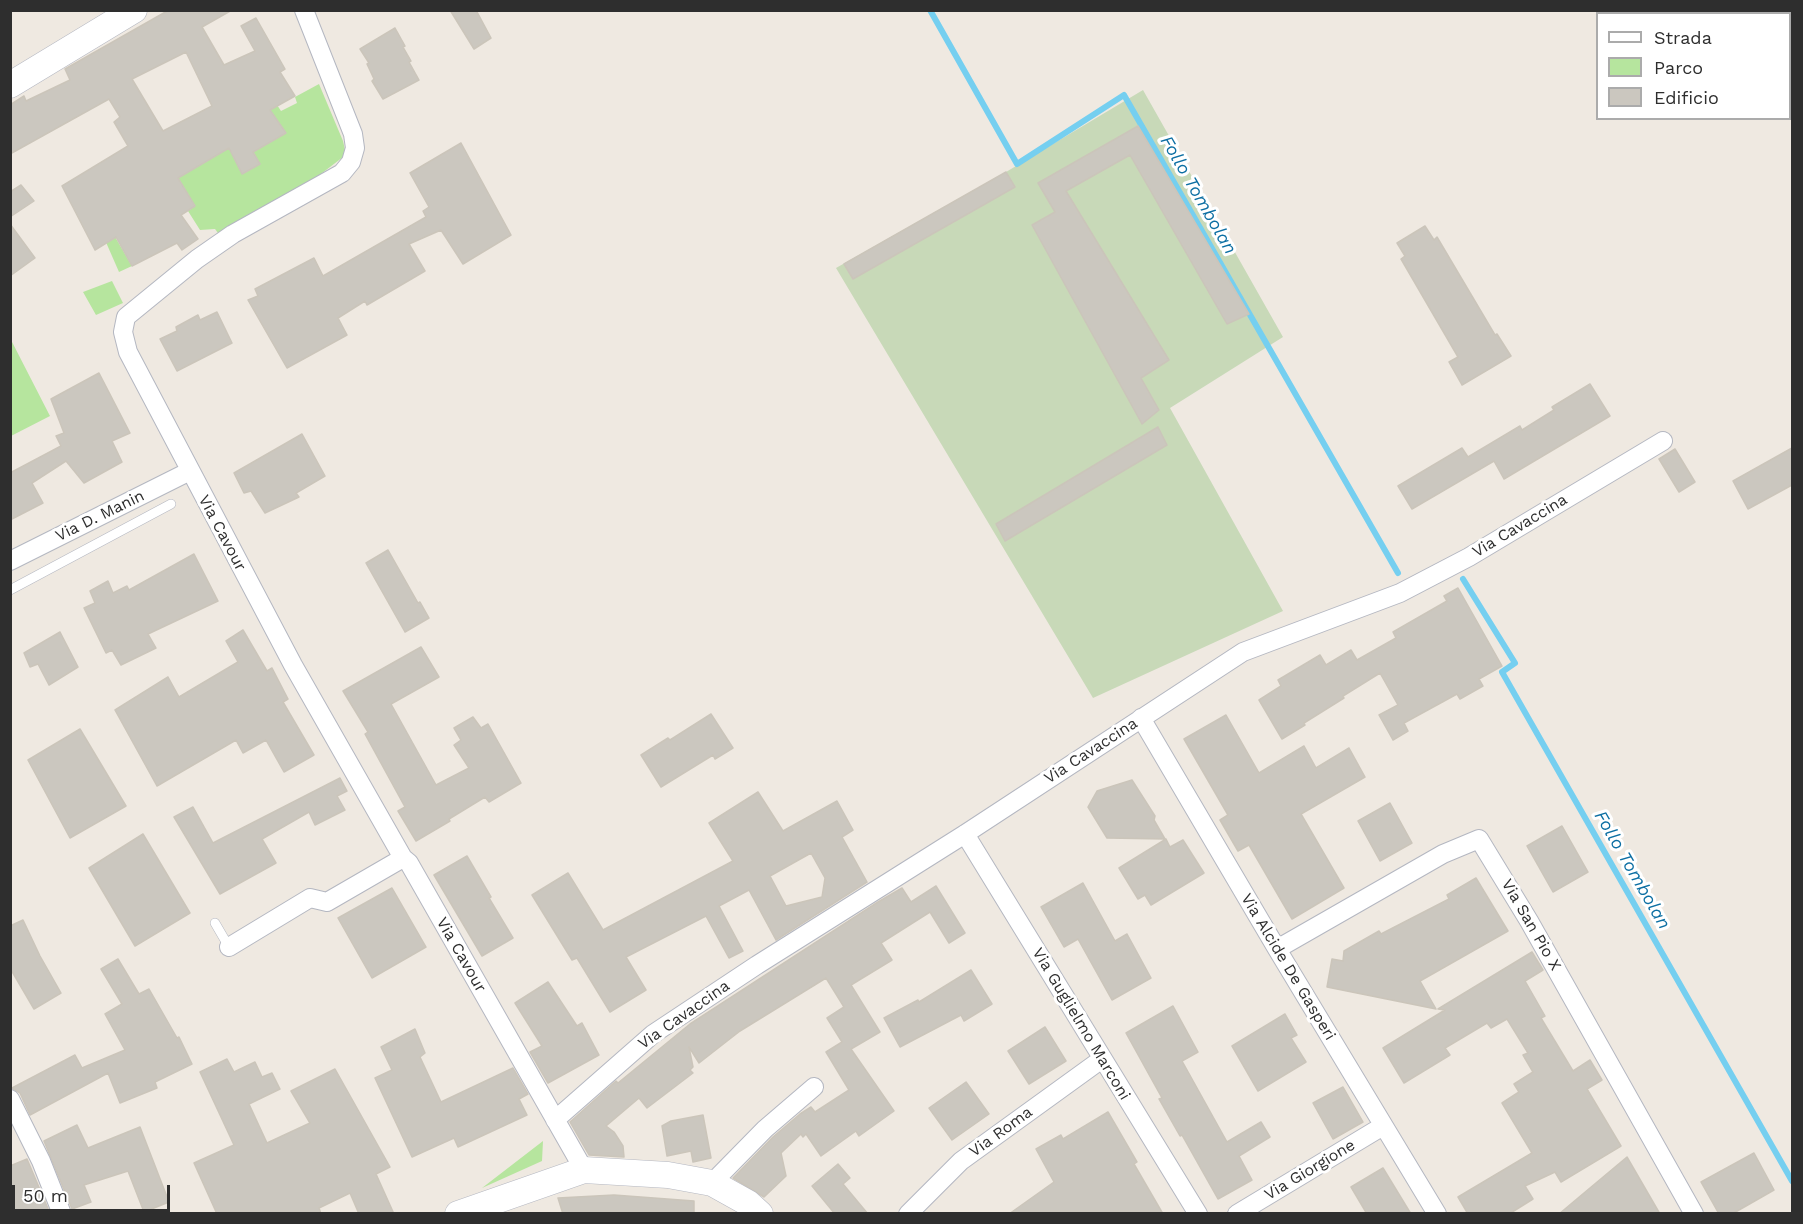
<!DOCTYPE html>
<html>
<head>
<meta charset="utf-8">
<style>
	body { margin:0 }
	#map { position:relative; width:1803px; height:1224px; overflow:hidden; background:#efe9e1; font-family:"Work Sans",sans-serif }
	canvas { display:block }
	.frame { position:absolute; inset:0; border:12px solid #2e2e2e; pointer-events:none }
	.legend { position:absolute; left:1596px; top:12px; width:195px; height:108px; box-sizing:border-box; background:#fff; border:2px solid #ababab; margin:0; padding:8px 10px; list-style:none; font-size:18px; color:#2e2e2e }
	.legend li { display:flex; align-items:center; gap:12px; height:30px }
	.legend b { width:30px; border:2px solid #ababab }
	.scale { position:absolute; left:12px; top:1185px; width:158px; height:27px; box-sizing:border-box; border:3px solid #2e2e2e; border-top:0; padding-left:8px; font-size:18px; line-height:21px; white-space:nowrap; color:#2e2e2e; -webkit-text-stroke:4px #fff; paint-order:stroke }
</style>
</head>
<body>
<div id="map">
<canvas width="1803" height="1224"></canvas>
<div class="frame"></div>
<ul class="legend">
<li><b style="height:8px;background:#fff"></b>Strada</li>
<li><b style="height:16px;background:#b6e59e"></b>Parco</li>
<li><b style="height:16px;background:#cbc7bf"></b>Edificio</li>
</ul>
<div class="scale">50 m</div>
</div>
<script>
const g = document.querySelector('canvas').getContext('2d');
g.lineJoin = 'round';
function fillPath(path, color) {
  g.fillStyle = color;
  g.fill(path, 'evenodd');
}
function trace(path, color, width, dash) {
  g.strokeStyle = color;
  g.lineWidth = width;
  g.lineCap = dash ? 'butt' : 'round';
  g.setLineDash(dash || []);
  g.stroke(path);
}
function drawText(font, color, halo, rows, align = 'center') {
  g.font = font + ' "Work Sans",sans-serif';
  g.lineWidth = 6;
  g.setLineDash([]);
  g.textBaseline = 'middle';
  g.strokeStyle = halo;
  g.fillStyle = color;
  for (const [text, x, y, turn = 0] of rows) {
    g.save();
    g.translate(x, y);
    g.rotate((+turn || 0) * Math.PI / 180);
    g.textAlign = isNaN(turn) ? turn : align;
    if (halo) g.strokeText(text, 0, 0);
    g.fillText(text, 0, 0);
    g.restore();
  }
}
fillPath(new Path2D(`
	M319,84L343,141L345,150L343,157L317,177L218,233L215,229L200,230L188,211L195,206L178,178L268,91L281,111L297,103L295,97ZM251,148L260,164L242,174L233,156Z
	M114,235L132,266L119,272L105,240Z
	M112,281L123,303L96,315L83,292Z
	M10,338L50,416L11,436H10Z
	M543,1141L542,1161L482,1188Z`), '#b6e59e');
fillPath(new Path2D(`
	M1143,90L1283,337L1170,408L1283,611L1093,698L836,268L1006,172Z`), '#c8d9b8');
trace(new Path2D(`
	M930,10L1017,164L1124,95L1398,573
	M1463,579L1515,663L1502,672L1792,1181`), '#75cff0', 6);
const building = new Path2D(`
	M169,10H232L202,27L224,65L255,51L241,26L256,18L285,69L280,72L295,96L270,110L286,133L253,152L260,164L242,174L229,148L178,178L195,206L181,215L198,239L182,250L177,243L132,266L116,237L95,250L62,186L128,146L114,122L120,117L109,99L10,154V105L24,96L26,101L70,80L65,69ZM186,52L212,106L163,131L132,79Z
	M450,10H476L491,38L474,49Z
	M395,28L405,46L403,47L411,61L409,62L419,80L383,99L372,81L374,79L367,64L369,63L360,49Z
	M1138,126L1249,314L1227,324L1130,155L1066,191L1169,360L1141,378L1159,410L1142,424L1032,225L1055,212L1038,183Z
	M461,143L511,235L463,264L441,230L409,244L425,271L367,305L365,301L338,318L347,335L287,368L248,300L258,296L255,289L314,258L323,276L426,217L423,211L429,207L410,173Z
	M1006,172L1015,187L853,279L844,264Z
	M21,185L34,201L10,217V192Z
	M10,224L35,258L10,276Z
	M1425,226L1434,240L1437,237L1495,335L1497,334L1511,356L1462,385L1449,362L1458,357L1401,259L1405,256L1397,243Z
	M217,312L232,343L177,371L160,339L177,331L176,327L198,315L200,320Z
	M99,373L130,433L112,441L122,462L84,483L66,461L32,483L43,503L10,520V473L61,446L56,436L64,433L51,399Z
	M1590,384L1610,416L1504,479L1494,461L1412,509L1398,486L1462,448L1468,457L1520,426L1522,430L1554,410L1552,407Z
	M1158,427L1167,445L1005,541L996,524Z
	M302,434L325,476L296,493L299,497L265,513L251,491L244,493L234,473Z
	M1792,448V485L1748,509L1733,481Z
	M1675,449L1695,482L1679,492L1659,459Z
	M388,550L418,603L420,602L429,618L405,632L366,563Z
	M194,554L218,601L148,634L156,648L121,665L112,650L106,653L84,608L95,603L90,591L108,581L113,593L127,586L129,590Z
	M1458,588L1502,666L1479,679L1483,686L1460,699L1457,694L1404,723L1408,731L1393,740L1379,715L1398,705L1380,673L1343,696L1344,698L1304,723L1305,725L1282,739L1259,700L1281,686L1278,680L1320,655L1326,665L1351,650L1357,660L1396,638L1393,632L1447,601L1444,596Z
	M243,630L267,671L272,668L288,699L283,702L314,755L284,772L266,740L243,753L236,740L157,786L115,710L168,677L179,697L238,662L226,641Z
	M60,632L78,667L49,685L38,664L30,667L24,653Z
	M421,647L439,677L391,704L436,785L469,768L454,745L461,740L454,728L473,717L481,728L488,724L521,783L489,802L485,797L449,819L450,821L416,841L398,811L405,807L365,734L368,732L343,691Z
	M711,714L733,748L715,759L713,755L661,787L641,755L668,738L670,740Z
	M1226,715L1259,773L1304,746L1316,768L1349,748L1365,777L1301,814L1344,888L1292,919L1249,845L1238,851L1220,820L1228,815L1184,739Z
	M80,729L126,806L70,838L28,760Z
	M340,778L347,791L337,796L345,810L315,825L309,812L262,839L276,863L220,894L174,817L193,807L213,843Z
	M1132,780L1155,816L1154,820L1165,839L1107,838L1088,807L1097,791Z
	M758,792L783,831L837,801L853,830L842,837L867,882L776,940L749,890L719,906L743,951L729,958L706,916L626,957L646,990L610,1012L577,958L572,960L532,895L568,873L603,930L733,861L709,823ZM811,853L825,878L822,897L786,906L770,876Z
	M1390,803L1412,843L1380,861L1358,821Z
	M1562,826L1588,872L1553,892L1527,846Z
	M143,834L190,913L135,946L89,868Z
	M1166,839L1170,847L1183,840L1204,873L1151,905L1145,895L1138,899L1119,868Z
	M467,856L491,897L489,898L513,938L482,956L434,875Z
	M1476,878L1508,931L1420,981L1436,1009L1327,987L1332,959L1343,961L1344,951L1379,931L1381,934L1449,899L1447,895Z
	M1083,883L1115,941L1127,934L1151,978L1112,1000L1078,939L1064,947L1041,907Z
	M936,886L965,933L949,943L930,912L881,943L892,960L851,985L880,1032L851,1049L894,1111L859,1136L856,1131L821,1156L806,1134L803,1137L801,1134L781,1153L786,1176L764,1197L733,1178L773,1137L800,1114L811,1107L815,1112L849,1090L826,1052L842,1042L827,1018L844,1007L826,978L740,1031L699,1063L689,1047L693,1067L690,1070L693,1073L647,1108L639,1098L606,1126L614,1132L623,1146L624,1157L589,1155L570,1122L616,1081L618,1083L690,1024L878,902L902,888L911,902Z
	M392,888L426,947L372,978L338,918Z
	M23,920L40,956L61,993L34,1009L10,968V926Z
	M1532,952L1543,970L1525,981L1545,1016L1541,1018L1573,1071L1590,1060L1602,1080L1587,1089L1621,1146L1561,1182L1555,1172L1525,1186L1533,1199L1509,1214H1468L1458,1197L1532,1153L1502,1103L1519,1092L1514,1084L1533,1072L1523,1055L1528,1053L1507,1019L1491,1028L1487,1023L1445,1048L1450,1055L1404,1083L1383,1048L1445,1010L1438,1009Z
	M118,959L139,994L149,989L177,1038L179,1037L192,1064L155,1082L157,1088L120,1103L108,1073L30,1115L20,1093L12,1088L75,1055L82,1068L125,1050L105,1014L122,1004L101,969Z
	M971,970L992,1004L964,1021L961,1015L900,1047L884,1018L918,1000L919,1002Z
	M548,982L577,1026L582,1023L599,1055L548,1083L530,1052L542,1046L515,1003Z
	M1173,1006L1198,1052L1182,1061L1227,1142L1261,1122L1270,1137L1239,1156L1252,1180L1218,1199L1182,1135L1180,1136L1159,1099L1162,1098L1126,1033Z
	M1285,1014L1297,1035L1291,1038L1306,1062L1258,1091L1232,1046Z
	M1045,1027L1066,1061L1029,1084L1008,1051Z
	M415,1029L425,1053L420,1057L441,1102L513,1068L528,1094L519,1099L527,1115L458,1147L454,1138L412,1157L375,1078L392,1070L381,1047Z
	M227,1059L234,1072L255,1062L262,1077L272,1073L280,1089L249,1104L267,1143L310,1123L291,1091L335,1069L390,1167L376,1174L394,1214H359L350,1193L319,1208L321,1214H217L194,1163L234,1145L200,1072Z
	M966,1082L989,1114L952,1140L929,1108Z
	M1343,1087L1363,1122L1333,1139L1313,1103Z
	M1108,1112L1137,1162L1134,1164L1163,1214H1009L1054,1182L1036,1149L1061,1135L1063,1139Z
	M703,1115L711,1158L693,1162L691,1151L667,1156L662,1126L671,1121Z
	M77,1125L88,1148L140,1127L169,1202L144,1212L128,1171L84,1185L91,1202L72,1209L44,1141Z
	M1754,1153L1774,1190L1732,1214H1719L1701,1182Z
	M1627,1157L1660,1214H1559L1578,1198Z
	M27,1159L49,1211L44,1214H16L10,1201V1166Z
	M838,1164L850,1178L843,1184L868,1214H835L812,1186Z
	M1383,1168L1411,1214H1367L1351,1187Z
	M614,1195L694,1201V1214H563L558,1198Z`);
fillPath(building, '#cbc7bf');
trace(building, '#cbc5ba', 1.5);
const service = new Path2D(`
	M10,590L171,504
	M215,923L229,947`);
const minor = new Path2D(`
	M304,10L353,134L355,148L351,162L342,173L233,234L197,259L126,317L123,332L128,352L293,665L403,858L409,863L584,1170
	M10,561L190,471
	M1141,718L1277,949L1437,1214
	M965,834L1198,1214
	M229,947L310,898L327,902L403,858
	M1277,949L1443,854L1479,839L1529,921L1694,1214
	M10,1099L41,1161L62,1214
	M555,1120L653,1034L757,965L965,834L1243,652L1400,593L1469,557L1663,441
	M712,1183L765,1129L814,1087
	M908,1214L961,1161L1102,1059
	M1237,1214L1383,1126`);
const secondary = new Path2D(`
	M10,85L134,10
	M458,1214L584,1170L668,1175L712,1183L748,1203L760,1214`);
trace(service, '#b4b7c1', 10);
trace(minor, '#b4b7c1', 20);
trace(secondary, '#b4b7c1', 27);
trace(service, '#fff', 9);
trace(minor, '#fff', 18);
trace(secondary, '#fff', 26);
drawText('16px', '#2e2e2e', '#fff', [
	["Via D. Manin",100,516,-26],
	["Via Cavaccina",1520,526,-31],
	["Via Cavour",222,533,62],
	["Via Cavaccina",1091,751,-33],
	["Via San Pio X",1531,925,60],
	["Via Cavour",461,955,60],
	["Via Alcide De Gasperi",1288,967,59],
	["Via Cavaccina",684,1015,-35],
	["Via Guglielmo Marconi",1081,1024,59],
	["Via Roma",1001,1132,-36],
	["Via Giorgione",1310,1170,-31]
]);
drawText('italic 18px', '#0d6fa3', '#fff', [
	["Follo Tombolan",1198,195,60],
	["Follo Tombolan",1632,870,60]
]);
</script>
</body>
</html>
